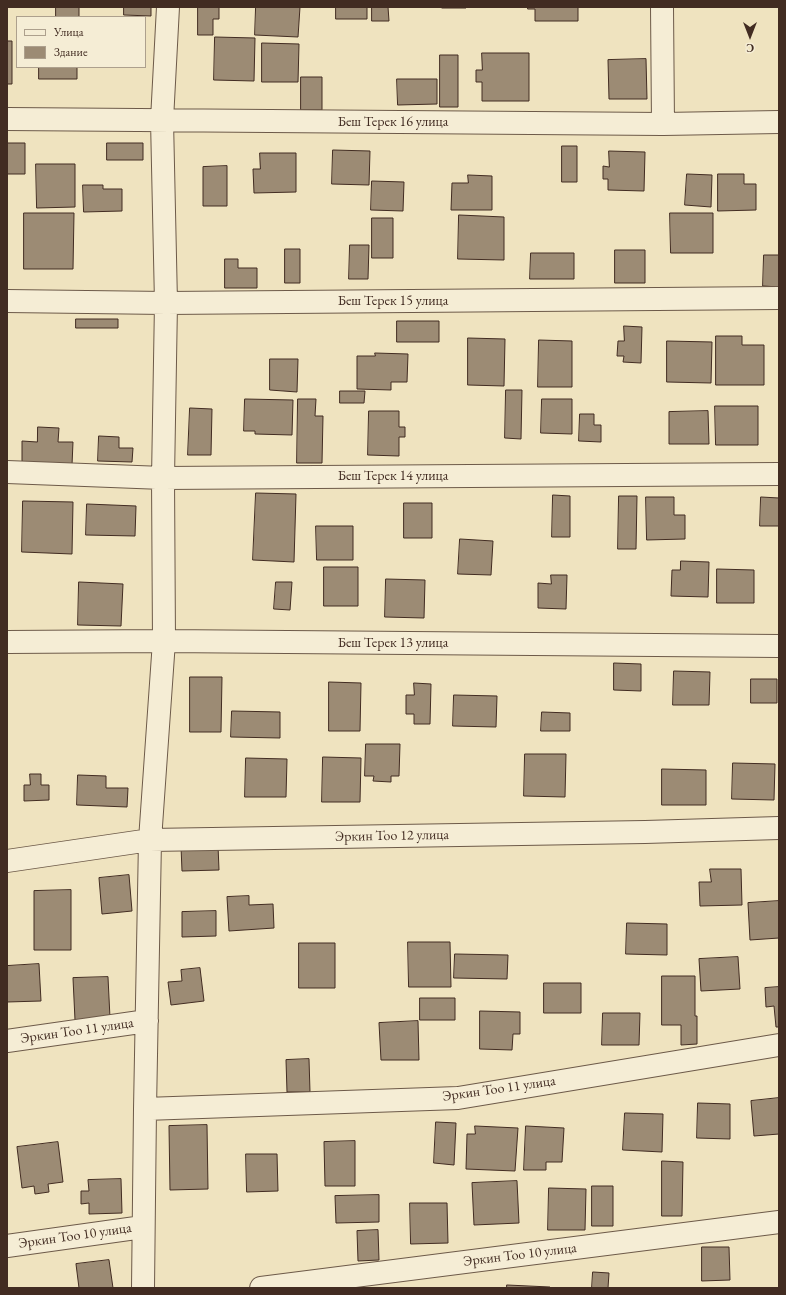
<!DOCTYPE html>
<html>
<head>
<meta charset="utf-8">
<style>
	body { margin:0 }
	#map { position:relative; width:786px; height:1295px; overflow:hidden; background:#efe3bf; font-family:"EB Garamond",serif }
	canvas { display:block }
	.frame { position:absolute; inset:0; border:8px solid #422c22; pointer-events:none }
	.legend { position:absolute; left:16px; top:16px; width:130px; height:52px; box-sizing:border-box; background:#f5edd5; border:1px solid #ada08d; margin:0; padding:5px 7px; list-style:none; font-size:12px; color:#422c22 }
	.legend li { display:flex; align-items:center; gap:8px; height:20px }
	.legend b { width:20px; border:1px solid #ada08d }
	.north { position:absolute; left:730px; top:16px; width:40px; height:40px; -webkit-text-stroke:3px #f5edd5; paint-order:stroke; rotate:180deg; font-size:11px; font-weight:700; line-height:16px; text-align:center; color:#422c22 }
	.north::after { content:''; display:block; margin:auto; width:14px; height:18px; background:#422c22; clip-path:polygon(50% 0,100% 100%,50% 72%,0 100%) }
</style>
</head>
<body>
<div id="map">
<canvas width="786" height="1295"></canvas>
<div class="frame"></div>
<ul class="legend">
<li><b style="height:5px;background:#f5edd5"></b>Улица</li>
<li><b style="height:11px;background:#9c8b74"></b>Здание</li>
</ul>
<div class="north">С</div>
</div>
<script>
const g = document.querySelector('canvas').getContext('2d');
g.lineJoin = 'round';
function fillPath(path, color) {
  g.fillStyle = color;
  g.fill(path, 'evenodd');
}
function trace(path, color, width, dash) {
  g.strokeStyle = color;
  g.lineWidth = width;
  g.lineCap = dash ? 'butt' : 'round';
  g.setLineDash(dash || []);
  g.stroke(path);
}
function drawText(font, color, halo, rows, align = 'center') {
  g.font = font + ' "EB Garamond",serif';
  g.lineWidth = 3;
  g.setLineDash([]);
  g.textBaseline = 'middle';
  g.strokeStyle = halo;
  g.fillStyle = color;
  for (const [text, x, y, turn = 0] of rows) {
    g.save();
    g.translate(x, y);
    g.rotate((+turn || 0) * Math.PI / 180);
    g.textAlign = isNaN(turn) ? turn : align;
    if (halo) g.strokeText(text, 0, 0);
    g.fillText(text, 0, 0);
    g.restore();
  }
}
const building = new Path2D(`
	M56,7H79V17H56Z
	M124,7H151V16L124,15Z
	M198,7H219V19H213V35H198Z
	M256,7H300L298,37L255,35Z
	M336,7H367V19H336Z
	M372,7H388L389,21H372Z
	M442,7H466V8H442Z
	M528,7H578V21H535V9H528Z
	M215,37L255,38L254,81L214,80Z
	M7,41H12V84H7Z
	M262,43L299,44L298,82H262Z
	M482,53H529V101H482V82H476V70H482Z
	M440,55H458V107H440Z
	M646,59L647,99H609L608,60Z
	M39,67H77V79H39Z
	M301,77H322V110H301Z
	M397,79H437V104L398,105Z
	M7,143H25V174H7Z
	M107,143H143V160H107Z
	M562,146H577V182H562Z
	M333,150L370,151L369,185L332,184Z
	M609,151L645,152L644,191L608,190V179H603V166L609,167Z
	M260,153H296V192L254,193L253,169H260Z
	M36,164H75V207L37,208Z
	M227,166V206H203V167Z
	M687,174L712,175L711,207L685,205Z
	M718,174H744V184H756V210L718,211Z
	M468,175L492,176V210H451L452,183H468Z
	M372,181L404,182L403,211L371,210Z
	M83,185H103V189H122V211L84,212Z
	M24,213H74L73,269H24Z
	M670,213H713V253H671Z
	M459,215L504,217V260L458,259Z
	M372,218H393V258H372Z
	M350,245H369L368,279H349Z
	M285,249H300V283H285Z
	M615,250H645V283H615Z
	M531,253H574V279H530Z
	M764,255H779V287L763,286Z
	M225,259H238V268H257V288H225Z
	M76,319H118V328H76Z
	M397,321H439V342H397Z
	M624,326L642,327L641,363L623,362L624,356H617L618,341H624Z
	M716,336H742V345H764V385H716Z
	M468,338L505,339L504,386L468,385Z
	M539,340L572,341V387H538Z
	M667,341L712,342L711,383L667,382Z
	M375,353L408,354L407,382H391V390L357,389V356H375Z
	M270,359H298L297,392L270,390Z
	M506,390H522L521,439L505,438Z
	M340,391H365L364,403H340Z
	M245,399L293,400L292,435L255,434V431H244Z
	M298,399H316L315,416H323L322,463H297Z
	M542,399H572V434L541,433Z
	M715,406H758V445H716Z
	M190,408L212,409L211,455H188Z
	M369,411H399V427H405V437H399V456L368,455Z
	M708,411L709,444H669V412Z
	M580,414H594V425H601V442L579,441Z
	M38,427L59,428L58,442H73L72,465L27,464L22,461V441L37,442Z
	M99,436L119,437V448H133L132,462L98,461Z
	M256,493L296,494L294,562L253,560Z
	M553,495L570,496V537H552Z
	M619,496H637L636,549H618Z
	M646,497H674V515H685V539L647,540Z
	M761,497L779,498V526H760Z
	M23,501L73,502L72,554L22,552Z
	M404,503H432V538H404Z
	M87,504L136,506L135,536L86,535Z
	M316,526H353V560H317Z
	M460,539L493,541L491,575L458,574Z
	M681,561L709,562L708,597L671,596L672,570H680Z
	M324,567H358V606H324Z
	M717,569L754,570V603H717Z
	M551,575H567L566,609L538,608V583L551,584Z
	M386,579L425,580L424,618L385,617Z
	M79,582L123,584L121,626L78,625Z
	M276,582H292L290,610L274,609Z
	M614,663L641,664V691L614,690Z
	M674,671L710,672L709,705H673Z
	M190,677H222L221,732H190Z
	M751,679H777V703H751Z
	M329,682L361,683L360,731H329Z
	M414,683L431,684L430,724H414V714H406V695H414Z
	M454,695L497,696L496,727L453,726Z
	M232,711L280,712V738L231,737Z
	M542,712L570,713V731H541Z
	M366,744H400L399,776H391V782L373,781L374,776H365Z
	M525,754H566L565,797L524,796Z
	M323,757L361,758L360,802H322Z
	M246,758L287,759L286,797H245Z
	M733,763L775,764L774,800L732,799Z
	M662,769L706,770V805H662Z
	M30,774H41V785H49V800L24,801V785H30Z
	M78,775L106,776V788H128L127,807L77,805Z
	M218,845L219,870L182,871L181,846Z
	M710,869H741L742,905L700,906L699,882H711Z
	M129,875L132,911L102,914L99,878Z
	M71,890V950H34V891Z
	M249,896V905L273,904L274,928L229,931L227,897Z
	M779,901V938L750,940L748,903Z
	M216,911V936L182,937V912Z
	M627,923L667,924V955L626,954Z
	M408,942H450L451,987H409Z
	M299,943H335V988H299Z
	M455,954L508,955L507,979L454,978Z
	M738,957L740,989L701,991L699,959Z
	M39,964L41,1001L7,1002V966Z
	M200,968L204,1001L171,1005L168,982L182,981L181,970Z
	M662,976H695V1016H697V1044L681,1045V1025H662Z
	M108,977L110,1018L75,1020L73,978Z
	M544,983H581V1013H544Z
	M779,987V1027H776L774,1006L766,1007L765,988Z
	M420,998H455V1020H420Z
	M480,1011L520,1012V1034H513L512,1050L480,1049Z
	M603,1013H640L639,1045H602Z
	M418,1021L419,1060H381L379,1023Z
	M309,1059L310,1092H287L286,1060Z
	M779,1098V1134L754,1136L751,1101Z
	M698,1103L730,1104V1139L697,1138Z
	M625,1113L663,1114L662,1152L623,1150Z
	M436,1122L456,1123L454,1165L434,1163Z
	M207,1125L208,1189L170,1190L169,1126Z
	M475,1126L518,1128L515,1171L466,1169L467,1134H475Z
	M526,1126L564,1128L562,1162H546V1170H524Z
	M355,1141V1186H325L324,1142Z
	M58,1142L63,1182L48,1184L49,1192L35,1194L34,1186L22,1188L17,1147Z
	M246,1154H277L278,1191L247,1192Z
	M662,1161L683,1162L682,1216H662Z
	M121,1179L122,1213L89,1214V1203L81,1204V1191H89L88,1180Z
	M517,1181L519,1223L474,1225L472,1183Z
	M592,1186H613V1226H592Z
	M549,1188L586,1189L585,1230H548Z
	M379,1195V1222L336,1223L335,1196Z
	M410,1203H447L448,1243L411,1244Z
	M378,1230L379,1260L358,1261L357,1231Z
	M702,1247H729L730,1280L702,1281Z
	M109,1260L113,1288H79L76,1264Z
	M593,1272L609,1273L608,1288H592Z
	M507,1285L550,1287V1288H507Z`);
fillPath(building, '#9c8b74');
trace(building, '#422c22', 1);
const street = new Path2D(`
	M662,7L663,124
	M7,119L663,124L779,122
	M7,301L166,303L779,298
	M7,472L163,478L779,474
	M7,642L164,641L779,646
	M7,861L150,840L645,832L779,828
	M7,1041L147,1021
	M145,1109L458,1098L779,1045
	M7,1246L143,1227
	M143,1288L145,1109L150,840L164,641L163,478L166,303L162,120L168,7
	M261,1288L779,1222`);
trace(street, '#6d5a49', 24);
trace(street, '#f5edd5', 22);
drawText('14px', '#422c22', '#f5edd5', [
	["Беш Терек 16 улица",393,122],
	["Беш Терек 15 улица",393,301],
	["Беш Терек 14 улица",393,476],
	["Беш Терек 13 улица",393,643],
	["Эркин Тоо 12 улица",392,836,-1],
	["Эркин Тоо 11 улица",77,1031,-8],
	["Эркин Тоо 11 улица",499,1089,-8],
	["Эркин Тоо 10 улица",75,1236,-8],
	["Эркин Тоо 10 улица",520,1255,-7]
]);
</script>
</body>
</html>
